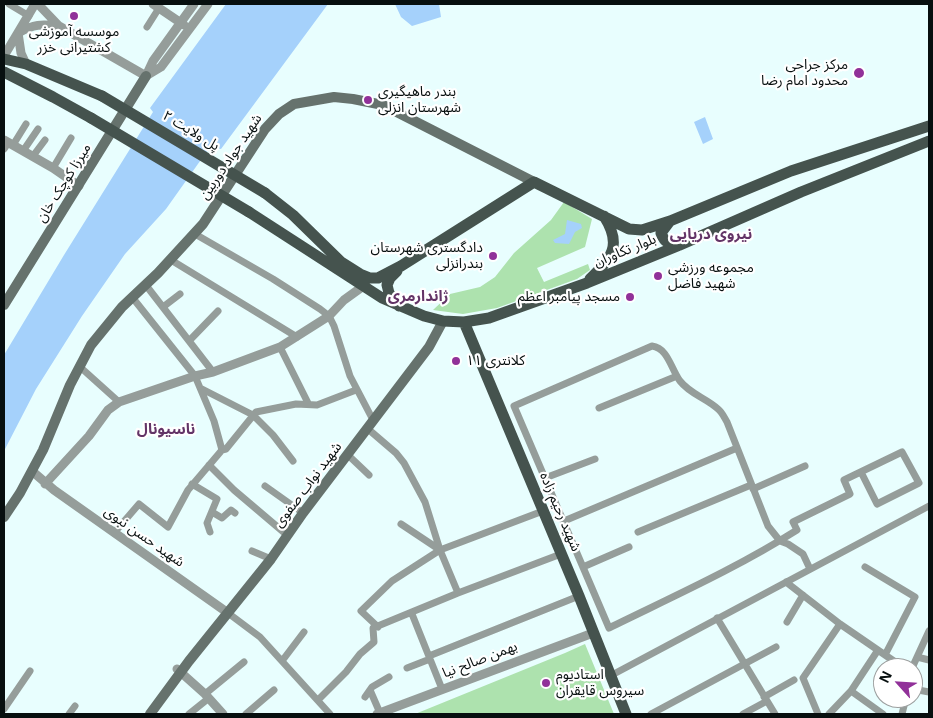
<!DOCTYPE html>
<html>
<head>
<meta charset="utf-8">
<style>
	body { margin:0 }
	#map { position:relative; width:933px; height:718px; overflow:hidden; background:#e8fefe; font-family:"Noto Sans",sans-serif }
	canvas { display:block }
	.frame { position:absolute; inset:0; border:5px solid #070f0f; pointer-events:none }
	.north { position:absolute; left:873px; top:658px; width:50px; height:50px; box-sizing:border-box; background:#fff; border:1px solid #9c9f9f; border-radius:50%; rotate:296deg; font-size:14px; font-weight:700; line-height:20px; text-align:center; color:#070f0f }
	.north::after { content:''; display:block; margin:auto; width:18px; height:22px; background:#913199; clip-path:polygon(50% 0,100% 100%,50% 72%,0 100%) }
</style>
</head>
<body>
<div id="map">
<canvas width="933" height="718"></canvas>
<div class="frame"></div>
<div class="north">N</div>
</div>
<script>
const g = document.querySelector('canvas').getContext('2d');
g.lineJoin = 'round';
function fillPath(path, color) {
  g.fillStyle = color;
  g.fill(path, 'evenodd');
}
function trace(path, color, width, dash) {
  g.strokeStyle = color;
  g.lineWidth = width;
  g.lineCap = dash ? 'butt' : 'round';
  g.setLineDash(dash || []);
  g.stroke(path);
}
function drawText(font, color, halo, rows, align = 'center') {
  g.font = font + ' "Noto Sans","Noto Sans Arabic",sans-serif';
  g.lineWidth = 4.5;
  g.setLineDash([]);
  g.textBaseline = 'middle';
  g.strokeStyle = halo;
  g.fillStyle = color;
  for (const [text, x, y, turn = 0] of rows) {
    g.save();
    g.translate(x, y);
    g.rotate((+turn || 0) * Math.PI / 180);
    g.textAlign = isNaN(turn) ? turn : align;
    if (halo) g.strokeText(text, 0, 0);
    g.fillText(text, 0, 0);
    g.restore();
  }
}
fillPath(new Path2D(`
	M564,202L592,219L585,247L537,268L544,282L588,264L590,270L577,279L497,308L463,314L433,310L450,294L480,287L495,277L514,253L551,220Z
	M585,644L614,714H415L565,653Z`), '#ade2ae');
fillPath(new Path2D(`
	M226,4H328L221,149L210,147L166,209L125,254L82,316L36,389L4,451V355L64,255L153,112L150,108Z
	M395,4H439L441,17L412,26L401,17Z
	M705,117L713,139L703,144L694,122Z
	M567,220L581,224L582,228L575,232L569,244L555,243L553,240L565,234Z`), '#a5d1fb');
trace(new Path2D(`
	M9,4L29,16
	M147,27L159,8
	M13,145L26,124
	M4,149L8,143
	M23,151L38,129
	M33,156L45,140
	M53,168L71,138
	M195,234L273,279L320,309L329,316L334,326L350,376L373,420
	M171,260L297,337
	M145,284L213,372
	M132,297L195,376L214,421L222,450
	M163,307L180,294
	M189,341L218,311
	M280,347L308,403
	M79,366L119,402
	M202,389L253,415L273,435L293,461
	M599,408L677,376
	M368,429L396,453L404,463L425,502L440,550L458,593
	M348,455L369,475
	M209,465L234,490L287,535
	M545,478L595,459
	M192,484L217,499L207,523L210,532
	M265,486L303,513
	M753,489L805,466
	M212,512L222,518L231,510L235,513
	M564,521L737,448
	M401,524L440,550
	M638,532L751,485
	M114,533L139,504L168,527L188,490L222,450L226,449L256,412L296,404L317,405L356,390
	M252,551L271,559
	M583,567L629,547
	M865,567L915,597L885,655
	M810,569L803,554L788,544L780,541L768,526L727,422C724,417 722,412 718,409C706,398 690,394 680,381C671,369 668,348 652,346L514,406L609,628C672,597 737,568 797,530L793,522L850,494L844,480L902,452L919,483L877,504L861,472
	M786,582L840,624L904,668
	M228,613L260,637L330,714
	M412,614L442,689
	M717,618L775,714
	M787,622L803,595
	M378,627L361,611L392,581L440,550L543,511
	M429,656L579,596
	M917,657L929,660
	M282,661L304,632
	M407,668L430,659
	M912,668L929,631
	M610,676L929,506
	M913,689L929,692
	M370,690L380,713
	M851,691L883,714
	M205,694L244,662
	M365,697L372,687L389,677
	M764,697L794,680
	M318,700L346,672L360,654L374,642L373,628L458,593L561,554
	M4,709L30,671
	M69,714L75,706
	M189,714L209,698
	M246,714L274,690
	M651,714L776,647
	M743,714L767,701
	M818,714L803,678L840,624
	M829,714L851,691L878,650
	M902,714L906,698`), '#959d9a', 7);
trace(new Path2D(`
	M38,4L59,26L146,76
	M153,4L184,25
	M4,56L35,4
	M26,64L21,53L18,33C34,24 41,24 59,26
	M146,76L161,67L208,4
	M146,76L153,61L194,4
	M4,140L53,168L79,186
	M32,471L54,490L228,613
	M45,484L89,436L108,410L119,402L195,376L213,372L280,347L329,316L344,300L362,287
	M177,669L205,694L223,714
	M377,714L593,633`), '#959d9a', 9);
trace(new Path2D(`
	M4,305L146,76
	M4,517L20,493L43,450L70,385L91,345L122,307L158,273L203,224L265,129L279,114L294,104L334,97L353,99L383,105L534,182
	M150,714L189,661L271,559L303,513L429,347L443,321`), '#66726d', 10);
trace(new Path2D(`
	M4,59L26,64L102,96
	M4,72L53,97L91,118
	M265,193L293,215L341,262L360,274L370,278H378L401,266L534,182L629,229L642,230L670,221L791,171L929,126
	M249,212L382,298L424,316L443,321L464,322L489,318L587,283L680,245L801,192L929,141
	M670,221L661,233C665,244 670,244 680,245
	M397,271L390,278L387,285L389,293L399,306
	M590,279C611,258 623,246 604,216
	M464,322L579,596L626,714`), '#45534e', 11);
trace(new Path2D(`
	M102,96L265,193
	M91,118L249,212`), '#45534e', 11);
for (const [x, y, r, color] of [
	[74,16,5,"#913199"],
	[859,73,6,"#913199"],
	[368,100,5,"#913199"],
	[493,256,5,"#913199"],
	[658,276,5,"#913199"],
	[630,297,5,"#913199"],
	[456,361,5,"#913199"],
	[546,683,5,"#913199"]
]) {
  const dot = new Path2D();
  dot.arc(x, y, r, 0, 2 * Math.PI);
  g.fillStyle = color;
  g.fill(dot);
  trace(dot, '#fff', 2);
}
drawText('14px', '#070f0f', '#fff', [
	["موسسه آموزشی",74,32,"center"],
	["کشتیرانی خزر",74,48,"center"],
	["مرکز جراحی",848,65,"right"],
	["محدود امام رضا",848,81,"right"],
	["بندر ماهیگیری",378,92],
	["شهرستان انزلی",378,108],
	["دادگستری شهرستان",483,248,"right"],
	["بندرانزلی",483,264,"right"],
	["مجموعه ورزشی",668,268],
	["شهید فاضل",668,284],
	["مسجد پیامبر اعظم",620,297,"right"],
	["کلانتری ۱۱",466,361],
	["استادیوم",556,675],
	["سیروس قایقران",556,691]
], 'left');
drawText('14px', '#070f0f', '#fff', [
	["پل ولایت ۲",191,131,31],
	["شهید جواد دوربین",231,157,-56],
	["میرزا کوچک خان",64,183,-58],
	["بلوار تکاوران",625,251,-22],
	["شهید نواب صفوی",308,485,-53],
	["شهید رحیم زاده",560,512,67],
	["شهید حسن نبوی",144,537,35],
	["بهمن صالح نیا",480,660,-21]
]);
drawText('bold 15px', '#633467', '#fff', [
	["نیروی دریایی",711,235],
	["ژاندارمری",418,297],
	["ناسیونال",166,430]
]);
</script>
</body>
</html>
